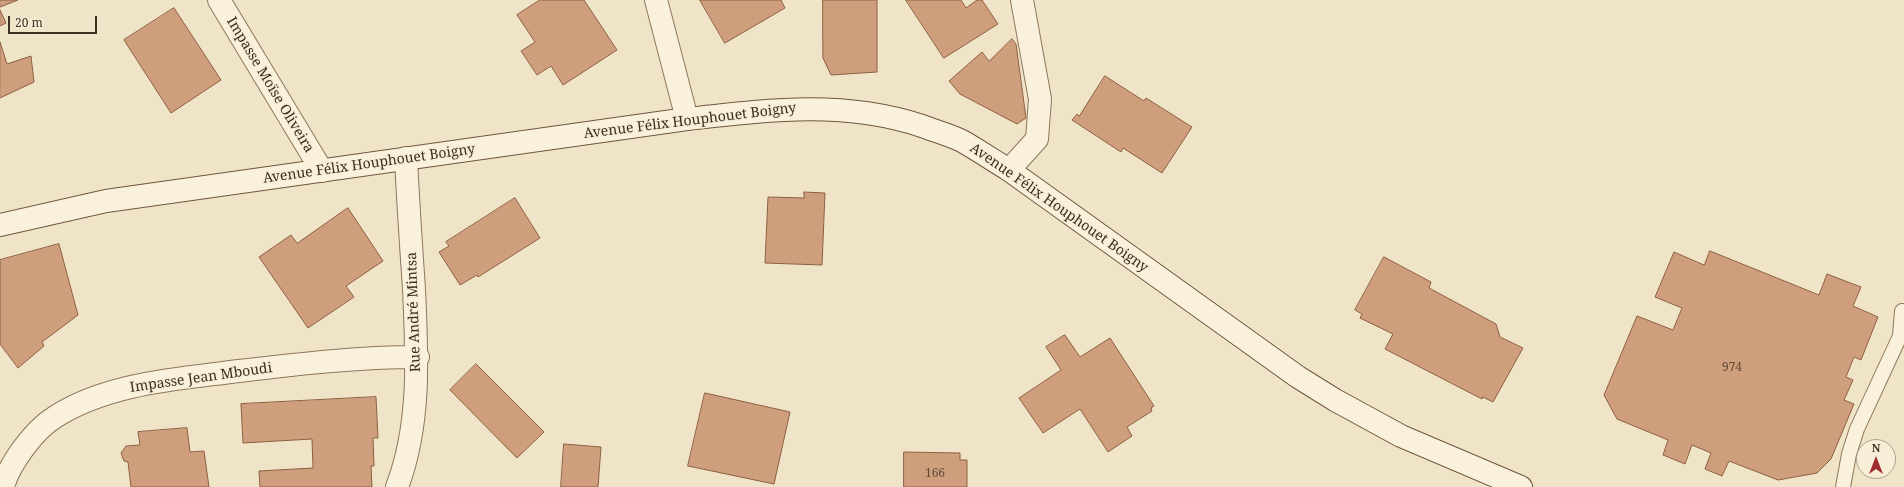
<!DOCTYPE html>
<html>
<head>
<meta charset="utf-8">
<style>
	body { margin:0 }
	#map { position:relative; width:1904px; height:487px; overflow:hidden; background:#f0e4c8; font-family:"Noto Serif",serif }
	canvas { display:block }
	.north { position:absolute; left:1856px; top:439px; width:40px; height:40px; box-sizing:border-box; background:#f7eed8; border:1px solid #ada18e; border-radius:50%; rotate:0deg; font-size:11px; font-weight:700; line-height:16px; text-align:center; color:#3d2e20 }
	.north::after { content:''; display:block; margin:auto; width:14px; height:18px; background:#9e2a2b; clip-path:polygon(50% 0,100% 100%,50% 72%,0 100%) }
	.scale { position:absolute; left:8px; top:16px; width:89px; height:18px; box-sizing:border-box; border:2px solid #3d2e20; border-top:0; padding-left:5px; font-size:12px; line-height:14px; white-space:nowrap; color:#3d2e20; -webkit-text-stroke:3px #f7eed8; paint-order:stroke }
</style>
</head>
<body>
<div id="map">
<canvas width="1904" height="487"></canvas>
<div class="north">N</div>
<div class="scale">20 m</div>
</div>
<script>
const g = document.querySelector('canvas').getContext('2d');
g.lineJoin = 'round';
function fillPath(path, color) {
  g.fillStyle = color;
  g.fill(path, 'evenodd');
}
function trace(path, color, width, dash) {
  g.strokeStyle = color;
  g.lineWidth = width;
  g.lineCap = dash ? 'butt' : 'round';
  g.setLineDash(dash || []);
  g.stroke(path);
}
function drawText(font, color, halo, rows, align = 'center') {
  g.font = font + ' "Noto Serif",serif';
  g.lineWidth = 3;
  g.setLineDash([]);
  g.textBaseline = 'middle';
  g.strokeStyle = halo;
  g.fillStyle = color;
  for (const [text, x, y, turn = 0] of rows) {
    g.save();
    g.translate(x, y);
    g.rotate((+turn || 0) * Math.PI / 180);
    g.textAlign = isNaN(turn) ? turn : align;
    if (halo) g.strokeText(text, 0, 0);
    g.fillText(text, 0, 0);
    g.restore();
  }
}
const building = new Path2D(`
	M0,0H18L0,7Z
	M540,0H584L617,50L563,85L551,66L537,75L521,51L535,42L517,15Z
	M700,0H781L785,8L725,43Z
	M823,0H877V72L831,75L823,58Z
	M906,0H961L966,8L977,0H982L998,24L944,58Z
	M174,8L221,80L171,113L124,40Z
	M0,10L6,23L0,26Z
	M1012,39L1016,44L1026,118L1017,124L960,94L949,81L982,52L989,61Z
	M0,42L7,64L31,56L34,82L0,98Z
	M1105,76L1144,101L1146,98L1192,127L1162,173L1123,148L1121,152L1072,120L1077,114L1079,116Z
	M804,192L825,193L822,265L765,263L768,197L804,198Z
	M515,198L540,238L478,277L477,275L460,285L439,252L449,246L446,242Z
	M348,208L383,261L346,286L354,297L308,328L259,257L291,235L297,243Z
	M59,244L78,315L42,342L44,346L18,368L0,344V260Z
	M1710,251L1819,295L1827,274L1861,287L1853,306L1878,317L1861,360L1854,357L1846,377L1853,380L1844,400L1854,404L1831,459L1817,473L1778,480L1729,461L1722,476L1705,469L1711,453L1692,445L1685,464L1663,455L1668,440L1617,419L1604,395L1637,316L1673,330L1682,308L1655,297L1674,252L1704,265Z
	M1384,257L1431,282L1429,288L1496,324L1500,337L1523,348L1493,402L1483,397L1482,399L1385,349L1393,334L1360,318L1362,314L1355,310Z
	M1065,335L1080,357L1110,338L1154,406L1151,408L1152,411L1127,427L1132,436L1108,452L1080,409L1043,433L1019,398L1061,370L1046,347Z
	M476,364L544,432L517,458L450,390Z
	M705,393L790,412L774,484L688,466Z
	M376,397L378,438H373L374,466H371L372,487H260L259,471L313,468L312,439L243,443L241,404Z
	M187,428L190,452L204,451L209,487H131L128,462L124,461L121,453L126,446L140,445L138,432Z
	M564,444L601,447L598,487H561Z
	M904,452L960,453V460H967V487H904Z`);
fillPath(building, '#cf9f7d');
trace(building, '#8d5f41', 1);
const lane = new Path2D(`
	M1843,487L1849,454L1857,429L1900,336L1902,311`);
const street = new Path2D(`
	M219,0L322,171
	M656,0L687,119
	M1009,170L1037,139L1040,99L1022,0
	M3,487C9,464 34,430 55,417C108,383 178,379 239,371C298,364 358,357 418,357
	M397,487C421,424 417,355 414,289C411,245 408,202 406,158`);
const secondary = new Path2D(`
	M0,225L106,201L687,119C768,110 843,100 922,126C935,131 950,135 962,141C978,150 994,161 1009,170L1298,377L1335,400L1401,436L1521,487`);
trace(lane, '#8d765c', 16);
trace(street, '#8d765c', 24);
trace(secondary, '#6f573f', 24);
trace(lane, '#faf1dc', 14);
trace(street, '#faf1dc', 22);
trace(secondary, '#faf1dc', 22);
drawText('12px', '#624a37', null, [
	["974",1732,368],
	["166",935,474]
]);
drawText('14px', '#3d2e20', '#f7eed8', [
	["Impasse Moïse Oliveira",270,85,59],
	["Avenue Félix Houphouet Boigny",690,121,-7],
	["Avenue Félix Houphouet Boigny",369,164,-8],
	["Avenue Félix Houphouet Boigny",1059,208,35],
	["Rue André Mintsa",414,312,-92],
	["Impasse Jean Mboudi",201,378,-8]
]);
</script>
</body>
</html>
